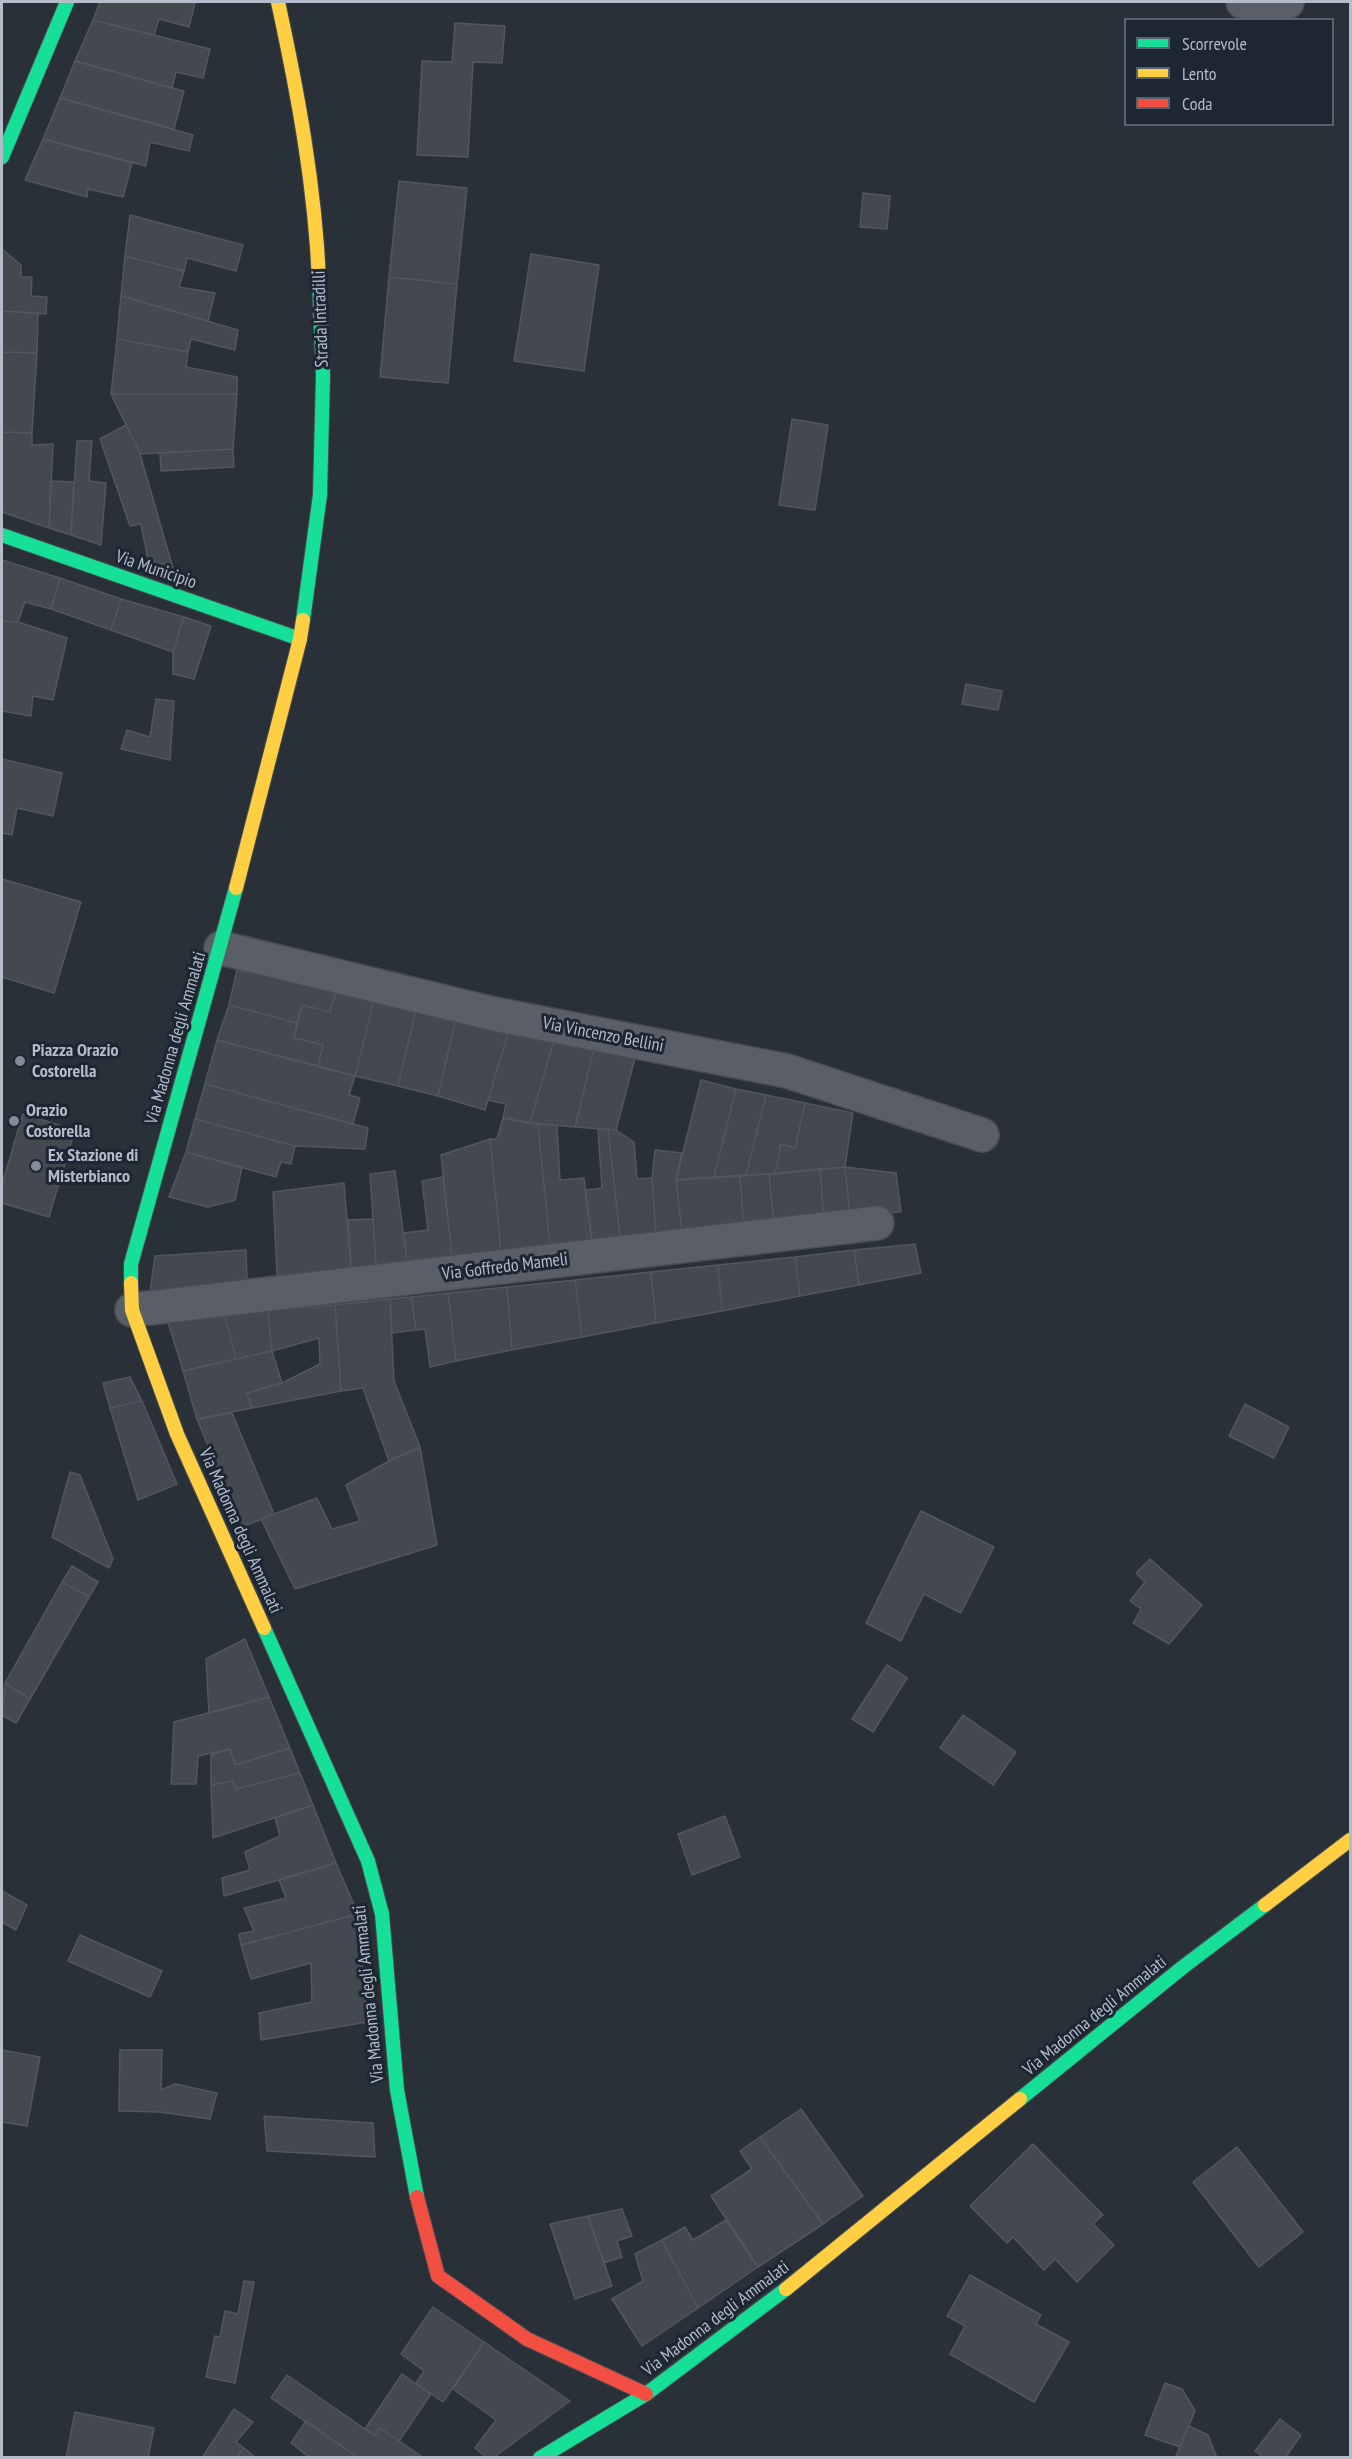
<!DOCTYPE html>
<html>
<head>
<meta charset="utf-8">
<style>
	body { margin:0 }
	#map { position:relative; width:1352px; height:2459px; overflow:hidden; background:#2a3038; font-family:"PT Sans Narrow",sans-serif }
	canvas { display:block }
	.frame { position:absolute; inset:0; border:3px solid #b4bcc9; pointer-events:none }
	.legend { position:absolute; left:1124px; top:18px; width:210px; height:108px; box-sizing:border-box; background:#1d2633; border:2px solid #59626f; margin:0; padding:8px 10px; list-style:none; font-size:18px; color:#b4bcc9 }
	.legend li { display:flex; align-items:center; gap:12px; height:30px }
	.legend b { width:30px; border:2px solid #59626f }
</style>
</head>
<body>
<div id="map">
<canvas width="1352" height="2459"></canvas>
<div class="frame"></div>
<ul class="legend">
<li><b style="height:8px;background:#16e098"></b>Scorrevole</li>
<li><b style="height:8px;background:#ffcf43"></b>Lento</li>
<li><b style="height:8px;background:#f24e42"></b>Coda</li>
</ul>
</div>
<script>
const g = document.querySelector('canvas').getContext('2d');
g.lineJoin = 'round';
function fillPath(path, color) {
  g.fillStyle = color;
  g.fill(path, 'evenodd');
}
function trace(path, color, width, dash) {
  g.strokeStyle = color;
  g.lineWidth = width;
  g.lineCap = dash ? 'butt' : 'round';
  g.setLineDash(dash || []);
  g.stroke(path);
}
function drawText(font, color, halo, rows, align = 'center') {
  g.font = font + ' "PT Sans Narrow",sans-serif';
  g.lineWidth = 6;
  g.setLineDash([]);
  g.textBaseline = 'middle';
  g.strokeStyle = halo;
  g.fillStyle = color;
  for (const [text, x, y, turn = 0] of rows) {
    g.save();
    g.translate(x, y);
    g.rotate((+turn || 0) * Math.PI / 180);
    g.textAlign = isNaN(turn) ? turn : align;
    if (halo) g.strokeText(text, 0, 0);
    g.fillText(text, 0, 0);
    g.restore();
  }
}
const building = new Path2D(`
	M100,2H189L195,3L189,27L159,19L154,35L93,20Z
	M93,20L210,49L203,78L176,72L172,88L75,61Z
	M455,23L505,26L502,63L473,62L468,157L417,155L422,61L452,62Z
	M75,61L184,91L174,129L60,98Z
	M60,98L193,135L189,151L150,142L146,166L43,139Z
	M43,139L132,163L123,197L88,189L87,197L25,180Z
	M399,181L467,188L457,284L389,277Z
	M863,193L890,196L887,229L860,227Z
	M130,215L243,245L236,271L187,258L184,271L125,256Z
	M2,249L21,265V277H32L31,296L47,297L46,314L2,311Z
	M531,254L599,265L584,371L514,361Z
	M125,256L184,271L179,287L215,293L208,321L121,296Z
	M389,277L457,284L448,383L380,377Z
	M121,296L238,330L235,350L191,339L188,352L117,339Z
	M2,311L38,313L37,353L2,352Z
	M117,339L188,352L186,367L237,377V394H111Z
	M2,352L37,353L32,433L2,432Z
	M111,394H237L233,449L140,454Z
	M792,419L828,425L815,510L779,505Z
	M126,425L140,454L173,568L148,560L141,524L130,526L100,439Z
	M2,432L32,433V445L53,444L49,528L2,512Z
	M77,441H92L89,481L106,483L101,545L71,535Z
	M233,449L234,467L161,471L160,453Z
	M51,481L74,482L71,535L49,528Z
	M2,560L60,578L51,609L25,602L18,622L2,621Z
	M60,578L121,599L111,630L51,609Z
	M121,599L184,617L173,652L111,630Z
	M184,617L211,626L194,679L173,674V652Z
	M2,621L18,622L67,638L53,700L33,696L31,716L2,711Z
	M966,684L1002,691L998,710L962,704Z
	M156,699L174,701L170,760L121,749L127,730L150,737Z
	M2,759L62,773L53,816L17,808L12,835L2,833Z
	M2,879L81,902L54,993L2,977Z
	M237,970L336,992L330,1012L302,1005L297,1023L229,1005Z
	M336,992L374,1000L355,1076L318,1066L323,1045L294,1038L302,1005L330,1012Z
	M374,1000L416,1010L398,1086L355,1076Z
	M229,1005L297,1023L294,1038L323,1045L318,1066L217,1040Z
	M416,1010L456,1018L438,1096L398,1086Z
	M456,1018L509,1030L485,1110L438,1096Z
	M509,1030L554,1040L530,1123L503,1118L506,1104L488,1100Z
	M217,1040L355,1076L349,1095L360,1098L353,1124L205,1084Z
	M554,1040L594,1049L575,1127L530,1123Z
	M594,1049L635,1058L616,1130L575,1127Z
	M701,1080L736,1089L714,1177L676,1180Z
	M205,1084L368,1128L365,1149L295,1146L195,1119Z
	M736,1089L766,1095L746,1175L714,1177Z
	M766,1095L805,1103L795,1148L781,1144L775,1174L746,1175Z
	M805,1103L853,1113L845,1167L775,1174L781,1144L795,1148Z
	M23,1114L75,1130L49,1217L2,1203V1184Z
	M503,1118L538,1124L550,1246L501,1251L490,1139H497Z
	M195,1119L295,1146L291,1164L281,1162L276,1177L186,1152Z
	M538,1124L557,1125L560,1180L584,1178L592,1241L550,1246Z
	M598,1129H608L620,1237L592,1241L585,1190L602,1188Z
	M608,1129L616,1130L634,1142L637,1179L652,1178L656,1234L620,1237Z
	M490,1139L501,1251L452,1256L441,1155Z
	M655,1150L682,1153L676,1180L682,1232L656,1234L652,1178Z
	M186,1152L242,1167L235,1200L208,1207L169,1197Z
	M845,1167L850,1216L824,1219L820,1169Z
	M845,1167L896,1173L901,1212L850,1216Z
	M820,1169L824,1219L774,1224L769,1174Z
	M395,1171L407,1261L376,1264L370,1174Z
	M769,1174L774,1224L744,1227L740,1176Z
	M740,1176L744,1227L682,1232L676,1180Z
	M443,1177L452,1256L407,1261L403,1233L428,1230L422,1181Z
	M344,1183L351,1268L277,1275L273,1192Z
	M373,1219L376,1264L351,1268L348,1220Z
	M915,1244L921,1273L859,1285L854,1250Z
	M246,1250L247,1279L150,1291L155,1256Z
	M854,1250L859,1285L800,1296L795,1257Z
	M795,1257L800,1296L722,1311L718,1265Z
	M718,1265L722,1311L656,1323L651,1272Z
	M651,1272L656,1323L582,1337L575,1280Z
	M575,1280L582,1337L512,1350L507,1287Z
	M507,1287L512,1350L456,1361L448,1293Z
	M448,1293L456,1361L430,1367L425,1329L416,1330L411,1297Z
	M411,1297L416,1330L392,1333L390,1299Z
	M390,1299L394,1381L420,1447L389,1461L363,1388L341,1391L335,1305Z
	M335,1305L341,1391L252,1408L247,1393L282,1383L320,1364L319,1338L272,1351L268,1311Z
	M268,1311L272,1351L236,1359L225,1316Z
	M225,1316L236,1359L183,1371L168,1322Z
	M272,1351L282,1383L247,1393L252,1408L197,1419L183,1371Z
	M130,1377L142,1401L110,1408L103,1383Z
	M142,1401L177,1484L138,1500L110,1408Z
	M1245,1404L1289,1427L1274,1458L1229,1436Z
	M232,1413L274,1514L242,1527L197,1419Z
	M420,1447L437,1545L295,1589L261,1519L317,1498L332,1529L360,1521L346,1485L389,1461Z
	M70,1472L80,1475L113,1559L109,1568L52,1537Z
	M921,1511L994,1547L961,1613L924,1594L901,1641L866,1623Z
	M1150,1559L1202,1605L1169,1644L1133,1623L1141,1609L1130,1601L1145,1582L1136,1573Z
	M72,1566L98,1582L89,1597L62,1582Z
	M62,1582L89,1597L30,1699L5,1683Z
	M245,1639L269,1697L209,1713L206,1659Z
	M887,1665L907,1678L873,1732L852,1719Z
	M5,1683L30,1699L16,1723L2,1715Z
	M269,1697L290,1748L235,1765L230,1749L198,1756L196,1784H171L174,1722Z
	M963,1715L1016,1752L993,1785L940,1748Z
	M290,1748L300,1773L236,1789L232,1781L211,1785V1755L230,1749L235,1765Z
	M300,1773L313,1805L213,1838L211,1785L232,1781L236,1789Z
	M313,1805L336,1863L224,1896L222,1878L250,1870L245,1852L280,1836L275,1818Z
	M725,1816L740,1857L692,1875L678,1834Z
	M336,1863L358,1914L241,1945L239,1934L254,1931L244,1908L286,1898L279,1880Z
	M2,1891L27,1905L16,1930L2,1922Z
	M358,1914L367,2022L261,2040L259,2013L312,2002L311,1963L251,1979L241,1945Z
	M80,1935L162,1971L150,1997L68,1961Z
	M2,2050L40,2057L27,2126L2,2122Z
	M120,2050H162L161,2090L175,2084L217,2093L210,2119L159,2112L119,2111Z
	M801,2109L863,2196L823,2224L760,2137Z
	M264,2116L373,2123L375,2157L267,2151Z
	M760,2137L823,2224L758,2267L711,2196L752,2169L740,2151Z
	M1033,2144L1103,2215L1093,2224L1114,2245L1077,2282L1055,2259L1044,2270L1013,2237L1007,2243L970,2206Z
	M1237,2147L1303,2232L1259,2267L1193,2182Z
	M622,2209L632,2236L617,2241L622,2257L604,2263L588,2216Z
	M588,2216L612,2286L575,2299L550,2224Z
	M726,2220L758,2267L698,2308L662,2240L685,2227L693,2240Z
	M662,2240L698,2308L642,2346L612,2299L643,2281L635,2254Z
	M970,2275L1041,2315L1036,2324L1069,2342L1034,2402L950,2354L965,2326L947,2316Z
	M244,2281L254,2282L235,2383L206,2377L215,2336L220,2337L225,2311L238,2314Z
	M433,2307L484,2342L443,2402L416,2383L424,2371L401,2354Z
	M484,2342L570,2401L493,2458H487L475,2448L496,2420L453,2389Z
	M402,2374L431,2394L399,2441L380,2428L375,2435L365,2429Z
	M287,2375L365,2429L375,2435L380,2428L424,2458H359L271,2398Z
	M1165,2383L1182,2389L1195,2411L1180,2447L1145,2435Z
	M234,2409L253,2422L236,2442L244,2448L236,2458H202Z
	M75,2412L154,2428L148,2458H66Z
	M1280,2419L1301,2435L1285,2458H1264L1255,2451Z
	M306,2421L359,2458H310L291,2443Z
	M1189,2426L1208,2435L1217,2458H1175Z
	M244,2448L256,2458H236Z`);
fillPath(building, '#444950');
trace(building, '#52575f', 1.5);
const street = new Path2D(`
	M1243,2H1287
	M221,948L494,1014L787,1071L982,1135
	M132,1310L877,1223`);
const fast = new Path2D(`
	M2,157L67,2
	M2,535L300,639
	M303,620L320,495L323,376L319,280
	M131,1283V1264L236,888
	M264,1628L368,1861L382,1914L397,2090L417,2197
	M1020,2099L1183,1967L1265,1905
	M540,2458L646,2394L786,2289`);
const slow = new Path2D(`
	M278,2C298,94 315,186 319,280
	M236,888L300,639L303,620
	M131,1283L132,1310L177,1434L264,1628
	M1265,1905L1350,1840
	M786,2289L1020,2099`);
const jam = new Path2D(`
	M417,2197L438,2276L527,2339L646,2394`);
trace(street, '#484c53', 36);
trace(fast, '#484c53', 16);
trace(slow, '#484c53', 16);
trace(jam, '#484c53', 16);
trace(street, '#5a5e66', 33);
trace(fast, '#16e098', 14);
trace(slow, '#ffcf43', 14);
trace(jam, '#f24e42', 14);
for (const [x, y, r, color] of [
	[20,1061,6,"#848b96"],
	[14,1121,6,"#848b96"],
	[36,1166,6,"#848b96"]
]) {
  const dot = new Path2D();
  dot.arc(x, y, r, 0, 2 * Math.PI);
  g.fillStyle = color;
  g.fill(dot);
  trace(dot, '#1d2633', 2);
}
drawText('18px', '#b4bcc9', '#1d2633', [
	["Strada Intradilli",321,319,-92],
	["Via Municipio",156,570,19],
	["Via Vincenzo Bellini",603,1035,11],
	["Via Madonna degli Ammalati",176,1038,-74],
	["Via Goffredo Mameli",505,1267,-7],
	["Via Madonna degli Ammalati",240,1531,66],
	["Via Madonna degli Ammalati",369,1994,-96],
	["Via Madonna degli Ammalati",1095,2016,-39],
	["Via Madonna degli Ammalati",716,2319,-37]
]);
drawText('bold 18px', '#b4bcc9', '#1d2633', [
	["Piazza Orazio",32,1051],
	["Costorella",32,1072],
	["Orazio",26,1111],
	["Costorella",26,1132],
	["Ex Stazione di",48,1156],
	["Misterbianco",48,1177]
], 'left');
</script>
</body>
</html>
